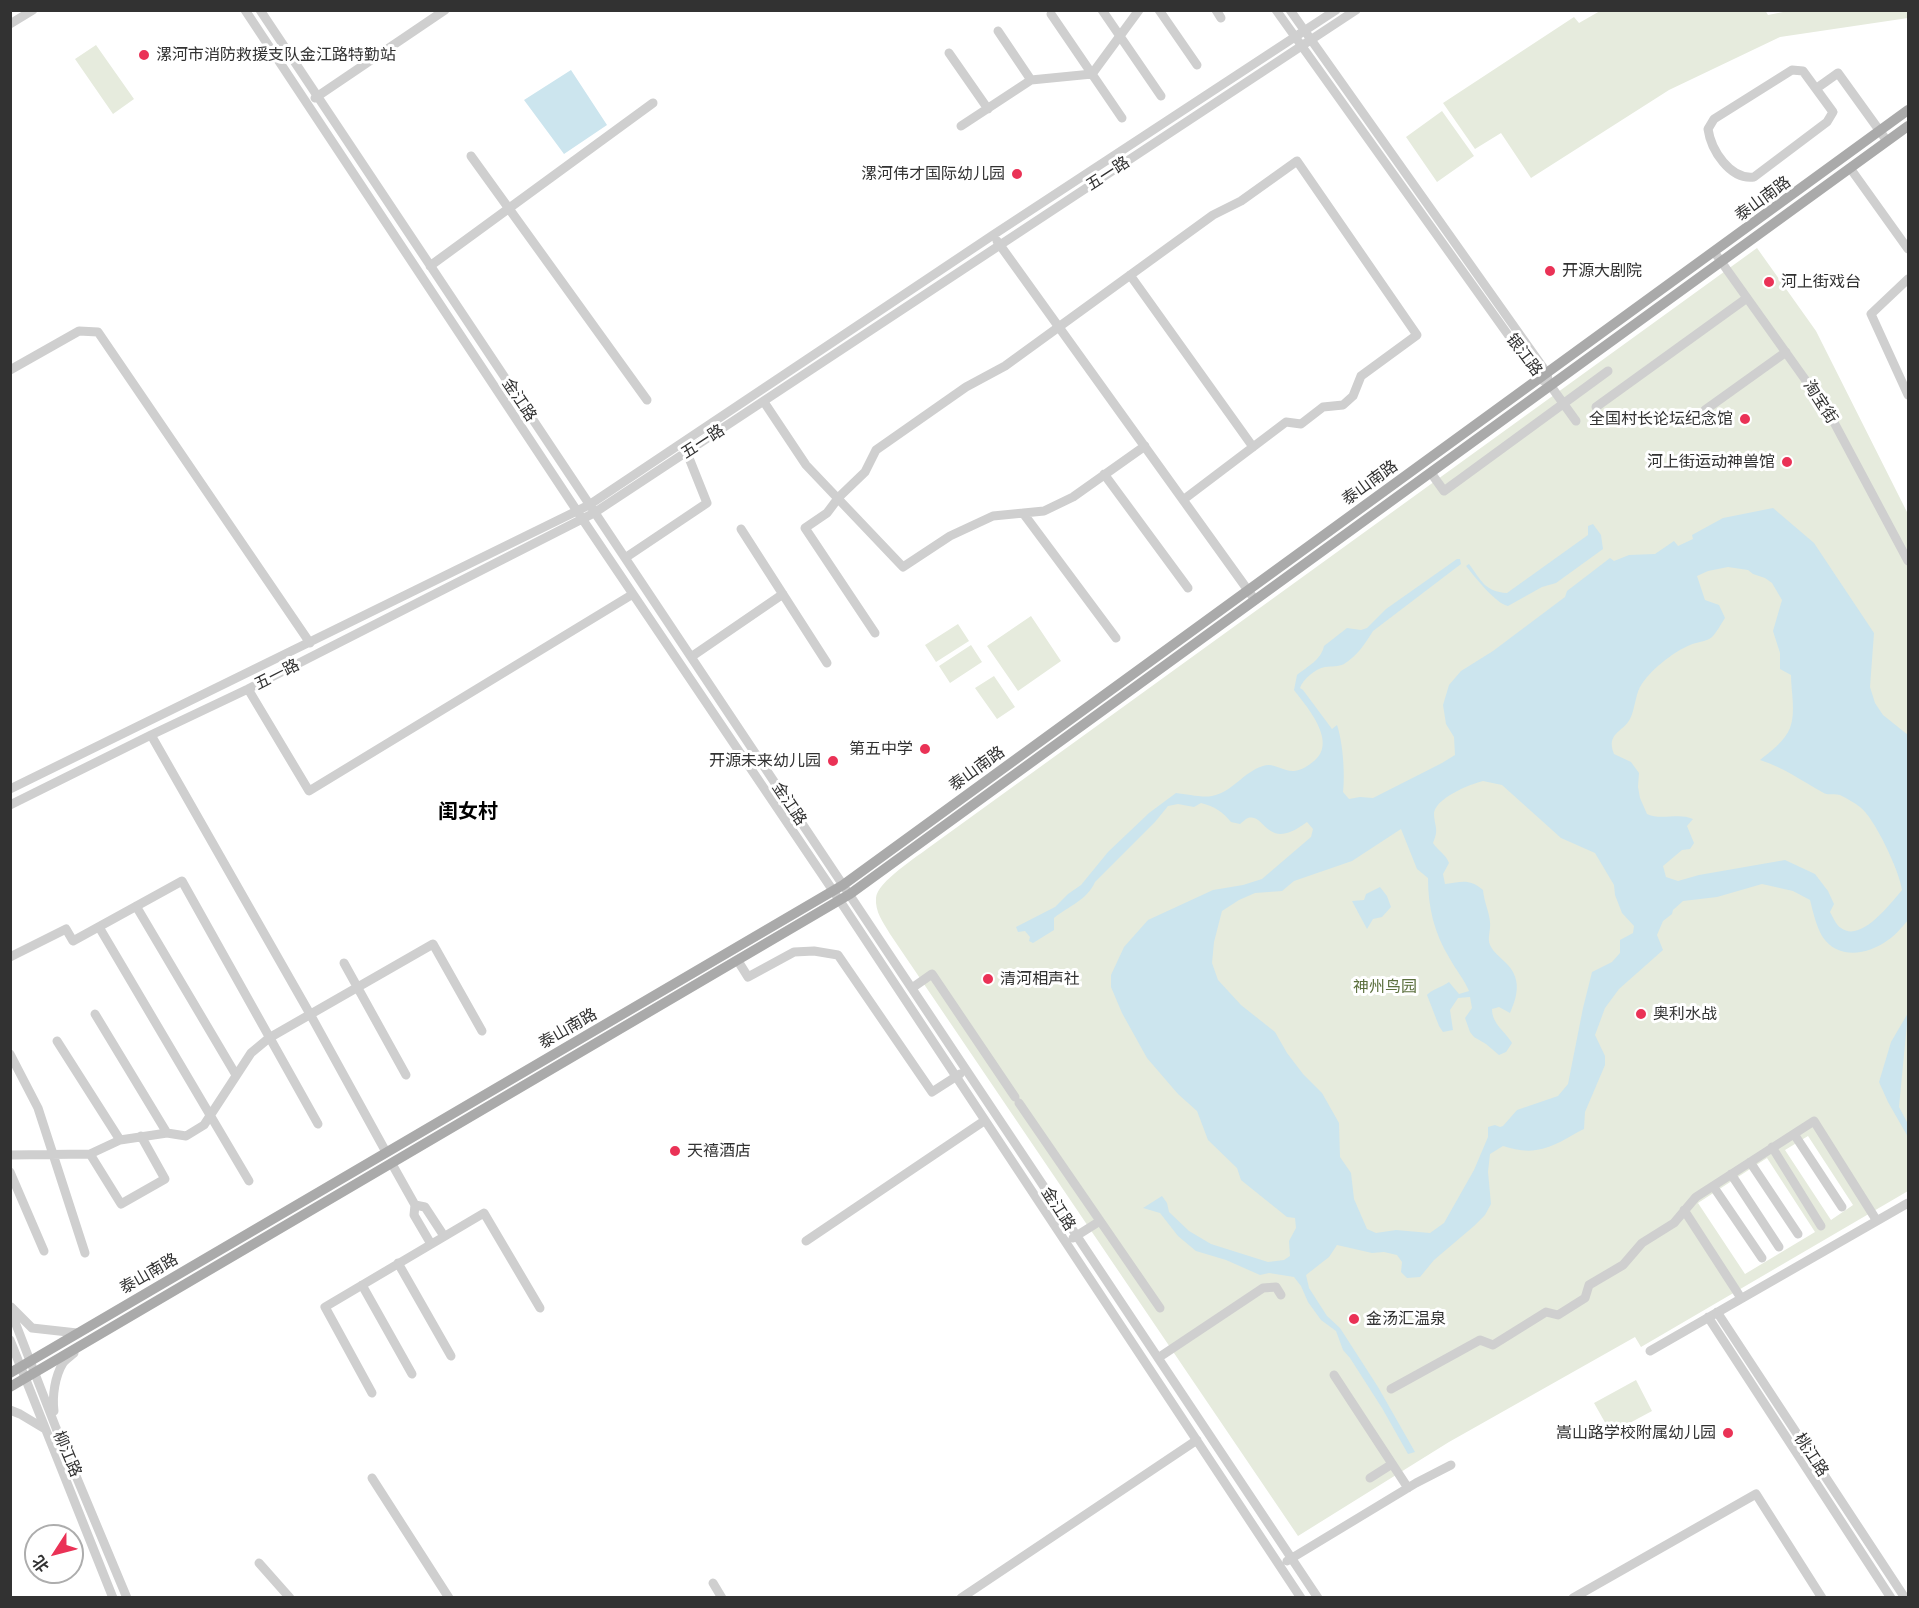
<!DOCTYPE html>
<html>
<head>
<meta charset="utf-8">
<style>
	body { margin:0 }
	#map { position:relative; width:1919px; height:1608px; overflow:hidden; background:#fff; font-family:Cabin,"Noto Sans SC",sans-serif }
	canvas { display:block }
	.frame { position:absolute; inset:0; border:12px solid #323232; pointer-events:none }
	.north { position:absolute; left:24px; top:1524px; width:60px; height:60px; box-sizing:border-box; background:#fff; border:2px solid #adadad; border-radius:50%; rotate:234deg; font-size:16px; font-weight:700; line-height:24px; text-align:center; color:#323232 }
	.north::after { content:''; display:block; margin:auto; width:21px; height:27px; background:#ea3256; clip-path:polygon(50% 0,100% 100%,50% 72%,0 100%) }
</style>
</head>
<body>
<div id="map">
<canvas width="1919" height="1608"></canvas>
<div class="frame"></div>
<div class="north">北</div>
</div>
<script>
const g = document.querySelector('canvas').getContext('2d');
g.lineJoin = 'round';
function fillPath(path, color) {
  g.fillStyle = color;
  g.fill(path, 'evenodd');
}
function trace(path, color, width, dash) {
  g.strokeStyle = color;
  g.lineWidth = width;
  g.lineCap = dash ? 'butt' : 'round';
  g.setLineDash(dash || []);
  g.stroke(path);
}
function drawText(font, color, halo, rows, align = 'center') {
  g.font = font + ' Cabin,"Noto Sans SC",sans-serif';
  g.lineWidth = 6;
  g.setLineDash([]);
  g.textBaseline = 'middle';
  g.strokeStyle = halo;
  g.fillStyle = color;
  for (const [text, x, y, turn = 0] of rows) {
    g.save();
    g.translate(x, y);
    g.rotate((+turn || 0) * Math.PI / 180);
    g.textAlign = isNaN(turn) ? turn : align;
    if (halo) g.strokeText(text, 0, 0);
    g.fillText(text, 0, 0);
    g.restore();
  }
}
fillPath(new Path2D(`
	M1765,10L1768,15L1793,10L1908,11V18L1780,37L1669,90L1531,178L1501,133L1475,149L1443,103L1574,17L1579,23L1600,11Z
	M96,45L134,99L113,114L75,59Z
	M1442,111L1474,156L1437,182L1406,137Z
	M1757,248L1816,331L1908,514V1191L1641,1347L1635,1337L1449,1442L1298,1536L890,934C883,922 875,912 876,898C877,882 918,856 931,846ZM1808,1136L1853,1205L1831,1220L1785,1150ZM1767,1158L1815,1232L1745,1274L1698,1203Z
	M1031,616L1061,661L1018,691L987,646Z
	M958,624L969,641L936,662L925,645Z
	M971,645L982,662L950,683L939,666Z
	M994,676L1015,707L997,719L975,688Z
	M1636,1380L1652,1411L1611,1433L1594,1403Z`), '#e6ebdd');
fillPath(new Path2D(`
	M571,70L607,125L564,154L524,100Z
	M1773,508L1814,543L1874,633L1870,687L1875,703L1883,715L1908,735V920C1902,927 1896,935 1888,940C1868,955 1837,960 1822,936C1816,925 1813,912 1810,900L1793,891L1762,884L1717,897L1683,901L1673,910L1672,914L1663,921L1657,935L1663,950L1619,989L1605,1008L1595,1035L1605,1056V1065L1585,1112L1584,1129C1569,1136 1554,1148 1536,1150C1525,1152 1513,1149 1503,1146L1490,1154L1488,1172L1491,1204L1485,1215L1474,1226L1434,1260L1420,1277L1407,1278L1401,1272L1402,1262L1397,1255L1384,1252L1372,1253L1337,1245L1329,1257L1306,1275L1309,1288L1327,1316L1340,1328L1378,1387L1415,1452L1408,1454L1382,1408L1350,1358L1343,1350L1336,1331L1321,1320L1308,1302L1301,1286L1294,1277L1269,1273L1260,1275L1226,1260L1196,1251L1178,1236L1160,1213L1143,1208L1162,1196L1167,1203L1169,1212L1189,1231L1211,1244L1268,1262L1284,1260L1290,1256L1289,1241L1296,1228L1295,1218L1287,1217L1241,1180L1237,1168L1208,1140L1197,1111L1178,1094L1147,1058L1122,1013L1111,987V975L1124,947L1148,920L1213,890L1243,885L1262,879L1311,837L1313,829L1307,822C1266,853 1266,813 1248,818C1245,819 1243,822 1240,824L1231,822C1222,811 1215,807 1201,803L1194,807L1178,804L1168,806L1155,822L1095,882C1087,900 1069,906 1054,918V930L1033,943L1029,941L1030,937L1025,931L1018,932L1016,927L1055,907L1068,894L1081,885L1108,852L1149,813L1176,793C1187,794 1202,798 1212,796C1233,792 1243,772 1263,766C1274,762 1283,772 1294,771C1302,770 1308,766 1314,761C1338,742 1307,707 1294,690L1297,675C1308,666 1321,660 1324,646L1347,628L1361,630L1367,628L1386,609L1457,559H1460L1461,564L1373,631C1365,644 1357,656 1344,664C1338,667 1332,666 1325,667C1315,669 1303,679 1300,688L1303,690L1332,729L1337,725C1343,743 1345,774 1343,792L1349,799L1360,797L1373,798L1442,763L1455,755L1454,737L1446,724L1443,705L1449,685L1461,671L1493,651L1565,597L1567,591L1610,558L1614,561L1629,555L1655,554L1674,541L1678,546L1693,539L1692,535L1723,518ZM1728,567L1748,570L1753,574L1765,578L1772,583L1782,600L1773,631L1780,653V669L1791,675C1791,692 1796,712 1790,728C1785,741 1770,752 1760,760C1783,767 1802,781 1822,792C1828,796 1834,793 1840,795C1846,798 1855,803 1860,807C1874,817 1900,872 1902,890C1890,904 1861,943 1841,928C1836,925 1833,917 1830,912L1834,904L1828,891L1815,874L1785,860L1699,875L1678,881L1666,877L1663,866L1682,850L1690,849L1694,843L1687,826L1693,819C1678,812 1662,821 1647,814L1640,798L1638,787L1639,773L1631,762L1614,754C1606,733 1622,733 1630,719C1635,709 1635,697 1640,687C1649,671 1673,652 1690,645C1696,642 1706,642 1712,637C1717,632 1721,624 1725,618L1719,605L1705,600L1697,576L1708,571ZM1483,781L1502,785L1561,838L1595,853L1614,885L1615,895L1622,913L1634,926L1633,933L1620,940V953L1612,962L1592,972L1583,1008L1568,1084L1558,1096L1517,1110L1503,1126L1500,1127L1495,1125L1488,1127V1137L1474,1170L1444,1223L1430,1233L1396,1230L1376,1233L1367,1229L1354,1199L1351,1173L1340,1157L1339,1123L1322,1093L1303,1074L1287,1053L1275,1032L1241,1005L1218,980L1212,963L1214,942L1222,911L1239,900L1255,893L1282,891L1294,881L1352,861L1401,829L1417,869L1428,878C1428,907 1434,933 1450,959C1456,970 1464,979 1469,991L1459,994L1449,982C1442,987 1431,990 1427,995L1439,1026L1443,1032L1453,1030L1450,1010L1458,998L1470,997L1472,1008L1465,1018L1470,1032L1474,1037L1486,1044L1499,1055L1506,1052L1512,1043C1505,1031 1492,1024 1492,1009L1499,1007L1510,1013C1518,995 1522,978 1505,962C1499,956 1494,953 1490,945C1487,938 1491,930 1490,922C1489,911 1484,902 1483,890C1469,878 1462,882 1445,884L1443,874L1449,863C1445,853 1438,851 1433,843C1439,829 1435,828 1434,815C1433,799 1470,784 1483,781Z
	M1593,524L1601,535L1603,549L1556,583L1542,587L1508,606C1496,604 1474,576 1466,566L1469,564C1481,580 1485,592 1507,593L1588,535V526Z
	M1380,887L1387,896L1391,907L1382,917L1373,919L1367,929L1352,901L1364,900L1366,894Z
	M1908,1013L1899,1107L1908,1124V1137L1888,1102L1879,1082L1891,1042Z`), '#cce5ee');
trace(new Path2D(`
	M245,10L583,520L840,901L1301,1598
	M260,10L1318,1598
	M1102,10L1161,96
	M1159,10L1197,65
	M1216,10L1221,18
	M1276,10L1539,378L1550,385L1576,421
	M1290,10L1547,373L1548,380
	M1051,14L1122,118
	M10,24L33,10
	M998,31L1031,80
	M949,53L988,109
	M1792,70L1803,71L1833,112L1827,122L1754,177C1730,180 1711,150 1708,129L1714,119Z
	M1817,88L1838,73L1887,141
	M315,98L445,10
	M961,126L1031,80L1092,74L1139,10
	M471,156L647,400
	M1850,168L1908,249
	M997,241L1255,600
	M1715,253L1829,413L1908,561
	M430,266L653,103
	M1130,275L1253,447
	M1908,279L1871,314L1908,395
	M10,370L79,331L98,332L310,643
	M764,402L806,465L903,567L950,536L993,516L1044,511L1073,497L1145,446
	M1596,407L1747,298
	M1705,410L1786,352
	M1431,473L1444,491L1608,371
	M1104,474L1188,588
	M1023,513L1116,638
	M741,529L827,663
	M625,558L707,503L687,453
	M875,633L805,528L827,513L839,497L865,472L876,450L966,387L1005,366L1213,215L1241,201L1297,161L1417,335L1361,376L1353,396L1343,405L1323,407L1301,424L1286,422L1183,500
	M691,657L783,594
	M248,689L309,791L633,594
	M151,735L310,1014L386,1152
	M10,789L589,505L993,235L1336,10
	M10,805L151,735L248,689L594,513L1356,10
	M136,906L236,1075
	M99,927L249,1181
	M10,957L66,929L73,941L182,881L318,1124
	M738,961L748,977L794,952L814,951L838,955L932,1092L960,1074
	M344,963L406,1075
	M912,988L932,974L1015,1097
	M95,1014L167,1133L186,1136L204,1125L251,1053L269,1038L433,944L482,1031
	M57,1041L120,1140
	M10,1054L38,1108L85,1253
	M1019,1103L1160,1308
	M1794,1134L1842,1207
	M1772,1147L1821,1226
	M90,1154L121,1204L165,1179L141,1136
	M10,1155L90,1154L120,1140L167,1133
	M1750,1162L1798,1234
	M392,1164L415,1205L414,1215L431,1244
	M10,1172L44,1251
	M1731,1174L1779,1247
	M1713,1186L1762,1258
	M415,1205L425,1207L444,1236
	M1684,1210L1741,1298
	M1073,1238L1100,1221
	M806,1241L984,1121
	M398,1263L451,1356
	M362,1285L412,1374
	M11,1307L32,1328L77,1333
	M10,1309L56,1428L127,1598
	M1717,1312L1905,1598
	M1708,1317L1891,1598
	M10,1340L113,1598
	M1650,1351L1908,1203
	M1158,1358L1263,1288L1276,1287L1281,1295
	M1334,1375L1408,1488
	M1391,1389L1480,1340L1493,1345L1546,1312L1558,1315L1585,1298L1589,1285L1623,1265L1642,1243L1674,1223L1696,1197L1814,1121L1877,1221
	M372,1393L325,1307L484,1213L540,1308
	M10,1410L20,1414L45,1429
	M54,1411C52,1396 55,1376 63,1363C66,1359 71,1356 74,1353
	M372,1478L449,1598
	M1370,1478L1392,1464
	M1287,1561L1416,1483L1451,1465
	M259,1563L290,1598
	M713,1583L722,1598
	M961,1598L1197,1440
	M1573,1598L1756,1494L1822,1598`), '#cfcfcf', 9);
trace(new Path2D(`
	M10,1373L843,885L1908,110
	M10,1387L850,894L1908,126`), '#aaa', 10);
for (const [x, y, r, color] of [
	[144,55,6,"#ea3256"],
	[1017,174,6,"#ea3256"],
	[1550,271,6,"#ea3256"],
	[1769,282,6,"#ea3256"],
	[1745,419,6,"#ea3256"],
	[1787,462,6,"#ea3256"],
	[925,749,6,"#ea3256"],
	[833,761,6,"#ea3256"],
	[988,979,6,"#ea3256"],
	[1641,1014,6,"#ea3256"],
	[675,1151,6,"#ea3256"],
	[1354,1319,6,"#ea3256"],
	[1728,1433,6,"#ea3256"]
]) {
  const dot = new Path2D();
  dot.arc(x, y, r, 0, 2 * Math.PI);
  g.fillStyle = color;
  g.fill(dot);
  trace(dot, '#fff', 2);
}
drawText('16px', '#323232', '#fff', [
	["漯河市消防救援支队金江路特勤站",156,55],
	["漯河伟才国际幼儿园",1005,174,"right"],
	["开源大剧院",1562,271],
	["河上街戏台",1781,282],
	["全国村长论坛纪念馆",1733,419,"right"],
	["河上街运动神兽馆",1775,462,"right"],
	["第五中学",913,749,"right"],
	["开源未来幼儿园",821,761,"right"],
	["清河相声社",1000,979],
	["奥利水战",1653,1014],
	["天禧酒店",687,1151],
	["金汤汇温泉",1366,1319],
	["嵩山路学校附属幼儿园",1716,1433,"right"]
], 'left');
drawText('16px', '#323232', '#fff', [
	["五一路",1108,174,-33],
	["泰山南路",1763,199,-36],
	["银江路",1524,355,53],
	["金江路",519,400,56],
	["淘宝街",1820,402,57],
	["五一路",703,442,-33],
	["泰山南路",1370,483,-36],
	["五一路",277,675,-27],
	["泰山南路",977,769,-36],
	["金江路",789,804,56],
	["泰山南路",568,1029,-30],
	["金江路",1058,1209,57],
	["泰山南路",149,1274,-30],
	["柳江路",67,1454,67],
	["桃江路",1811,1455,57]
]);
drawText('16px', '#5b6f3d', '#fff', [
	["神州鸟园",1385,987]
]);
drawText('bold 20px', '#000', '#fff', [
	["闺女村",468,812]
]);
</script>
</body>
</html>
